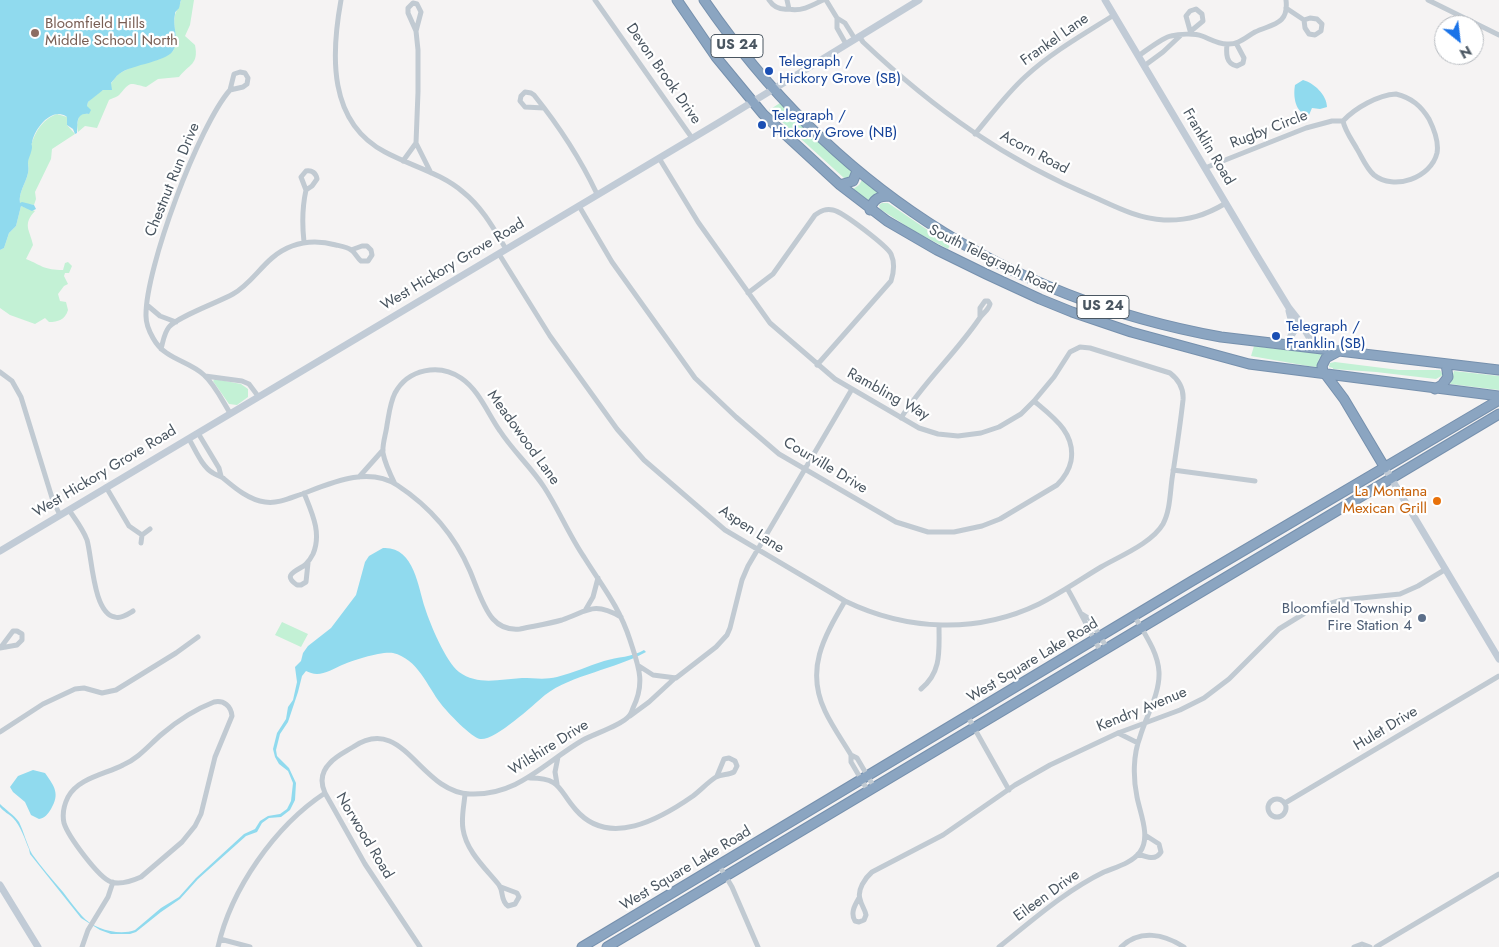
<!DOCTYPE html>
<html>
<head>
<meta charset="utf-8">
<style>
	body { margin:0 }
	#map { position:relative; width:1499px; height:947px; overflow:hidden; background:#f5f3f3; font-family:Jost,sans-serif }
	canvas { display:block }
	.north { position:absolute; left:1434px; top:15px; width:50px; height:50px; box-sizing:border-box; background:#fff; border:1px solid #b7bbc0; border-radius:50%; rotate:151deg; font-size:14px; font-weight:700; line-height:20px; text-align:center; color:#4a5661 }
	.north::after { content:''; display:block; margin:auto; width:18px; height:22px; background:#1a73e8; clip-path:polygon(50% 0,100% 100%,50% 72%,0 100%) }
</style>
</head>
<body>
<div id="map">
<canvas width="1499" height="947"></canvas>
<div class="north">N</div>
</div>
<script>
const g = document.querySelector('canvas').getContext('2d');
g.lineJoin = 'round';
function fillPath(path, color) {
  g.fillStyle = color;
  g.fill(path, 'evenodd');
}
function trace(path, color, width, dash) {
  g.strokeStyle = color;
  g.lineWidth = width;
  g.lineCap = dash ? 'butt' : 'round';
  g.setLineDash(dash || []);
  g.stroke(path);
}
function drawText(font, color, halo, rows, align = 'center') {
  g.font = font + ' Jost,sans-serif';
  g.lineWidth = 4.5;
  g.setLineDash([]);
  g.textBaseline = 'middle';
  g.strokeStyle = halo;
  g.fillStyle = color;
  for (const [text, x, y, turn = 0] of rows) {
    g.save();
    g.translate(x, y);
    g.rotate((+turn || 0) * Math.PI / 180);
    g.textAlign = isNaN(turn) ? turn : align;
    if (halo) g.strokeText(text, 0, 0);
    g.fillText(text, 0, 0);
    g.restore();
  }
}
fillPath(new Path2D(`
	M181,0H194L190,25L185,36L195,45C199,65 189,64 179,77L158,79L146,87C129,83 131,81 120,94C118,97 112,98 109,100L97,128L85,126L78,132L77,125L79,116L84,113L89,114L87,106L88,102L100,91L107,89L118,74L138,64L160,59L173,51C179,36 172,28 175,15C176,11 180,6 181,0Z
	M780,103L813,137L851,170L852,177L848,179L844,178L769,110Z
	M57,114L67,117V125L75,134L52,149L51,159L35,192L36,199L34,205L20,203C18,193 26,183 28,173C29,169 28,166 28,162C30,143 37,121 57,114Z
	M862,180L879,193L869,201L853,189L859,185Z
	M882,203H888L932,233L951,243L948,249L914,231L880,209L879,205Z
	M21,206L35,211C22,225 30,230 33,245L26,259C43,266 44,270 63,270L65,263L68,262L72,266L69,273H65L64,276L68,284L64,286L58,294L60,301L66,302L68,310C65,320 58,322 49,322L45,318L35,324L10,315L0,308V250L4,248L9,233L16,226Z
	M1254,346L1322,354V355L1319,359L1317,367L1308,366L1251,356Z
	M1335,362L1399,370H1440L1443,375L1436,379L1376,372L1333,369V368L1329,367L1330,363Z
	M1454,371L1499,376V390L1450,384Z
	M215,379L241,384L248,389V397L237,405L229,404L213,381Z
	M282,622L308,634L301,647L275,635Z`), '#c3f1d5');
fillPath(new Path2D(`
	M0,0H181C180,3 180,5 179,8C178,10 175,11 175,14C172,26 179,37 174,49C169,62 132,64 119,74C116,76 114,80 111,83L112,90H103L88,102L87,106L91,110L89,114C75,112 78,125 77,133L75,134L73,129L67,125V117C52,106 34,129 32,143C31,144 32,145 32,147C32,151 29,157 28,162C28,166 29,169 28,173C26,183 18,193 20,203L22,202L34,205L36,209L32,211L21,206L16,226L9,233L4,248L0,250Z
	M1303,80C1314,83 1327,95 1327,107L1320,109L1312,108L1309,115C1295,114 1293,96 1295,85Z
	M383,548C414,546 418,587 425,608C430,624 446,662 459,672C478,686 501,679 522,678C534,678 545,680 557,677C573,673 588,666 604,661C617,657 633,657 644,650L646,652C616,669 571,675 545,695C532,706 495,741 480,739C472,738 447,712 441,704C427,686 418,659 393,653C382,651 353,660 342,665C335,668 325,674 317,674C313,674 309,672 306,671L302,676L298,692L288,722L280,734L276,750L277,756L289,768L296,783L295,800L290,810L281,817L269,818L262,823L257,832L246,836L198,879L180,899L161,912L136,932L130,934H111L100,930L81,918L30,854L29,849C25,840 21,826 13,818C9,814 4,812 0,807V804C6,810 14,815 19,822C24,832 27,845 32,854C41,867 52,879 63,892C69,900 75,908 82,916C93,929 119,936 135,930L161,908L179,897L196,878L244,834L255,829L260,821L268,816L280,814L287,809L291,801L293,783L288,771L279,764L275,757L273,749L277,733L286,719L288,707L293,700L297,682L295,667L301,661L303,653L308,646L331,628L356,595L365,562L369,556Z
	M33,770L45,773C55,787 60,794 51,809C48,814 45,818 39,819L31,815L25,802L13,792L10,787L18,776Z`), '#90daee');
const highway = new Path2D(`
	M677,0L716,57L763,114L840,185L887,221L937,250L986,274L1040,299L1072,312L1131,332L1249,364L1499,396
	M704,0C829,182 1003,298 1221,337L1499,370
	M840,185L853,181L857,171
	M870,210C873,199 879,196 889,196
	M1341,350L1326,358L1322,366L1323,371L1344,399L1385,468
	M1435,389L1442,385L1448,377L1446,364
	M582,947L1192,581L1499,400
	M607,947L1499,414`);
trace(highway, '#7690ad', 11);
trace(new Path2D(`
	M341,0C331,55 328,122 385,152C411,166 441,173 463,192C482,207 494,229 506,249
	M595,0L692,138
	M769,0C774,8 781,10 789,9L787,0
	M826,0L837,18V28L846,44
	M1428,0L1499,35
	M1286,8L1304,20
	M789,9C801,12 813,5 823,0
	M837,18L845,23L855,39
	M1310,18L1317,19L1322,24L1321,31L1315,35L1309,34L1305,28L1304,20Z
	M416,31L421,12L417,4L413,3L408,8V13L416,31L418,50V92L416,143L431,173
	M1191,31L1203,21L1202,14L1196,9L1190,11L1186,16L1191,34
	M859,36L863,42C935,110 1005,160 1096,198C1118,208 1140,219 1164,220C1188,221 1206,215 1226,203
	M1227,44C1226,54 1226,64 1237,66L1243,63L1244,58L1236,43
	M1138,56C1146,51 1163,37 1171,36C1179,34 1194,33 1202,36C1210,39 1218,44 1227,44C1238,45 1246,37 1255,32C1272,24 1289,25 1286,0
	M1144,66L1163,52L1180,36
	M1396,94C1412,98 1421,106 1429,119C1434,129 1439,142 1437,153C1431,178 1394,191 1374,175C1366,168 1362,157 1357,149C1352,140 1345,131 1343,121C1355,108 1378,95 1396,94Z
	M544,108L525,107L520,101L521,96L525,92L531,93L534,95C559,126 580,158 597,194
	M975,134C991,115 1007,93 1026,76C1052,52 1084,34 1114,15
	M403,161L416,143
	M1205,168L1306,128L1332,121H1343
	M579,206L612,262L695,378L736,417L779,454L896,522L928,532H954L982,526L1000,519L1057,485C1064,478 1069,471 1071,461C1076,433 1053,417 1034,401
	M304,242C302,224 302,208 306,190L312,186L317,179C316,173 312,170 306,171L301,177L306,190
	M499,254L550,336L617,429L644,460L725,530L845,601C907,631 977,634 1039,604C1061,593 1081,579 1101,567C1120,556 1152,543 1163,524C1170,511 1170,494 1172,479C1176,453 1180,427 1183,400C1184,388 1179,380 1170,373L1090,348L1080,347L1070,352L1054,377L1034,401L1021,414L999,427L981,433L958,436L938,434L919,428L835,379L770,323L698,222L659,158
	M748,293L773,274L815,215C821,211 826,208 833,210C843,212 887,246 891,254C895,263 894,272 891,281L817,365
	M147,305L160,316L176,322
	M161,349C163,342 164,333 169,327C177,317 219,302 233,294C249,285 258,270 272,258C291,242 313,239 336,245C341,246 348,247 351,250C355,252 357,258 361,261H368L372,255L371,250L367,246H362L351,250
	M0,372L12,381L21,397L53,501L60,515
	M205,376L242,381L249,384L258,396
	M230,413C222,400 215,385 204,375C188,360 165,360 153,338C149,331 146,324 146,316C145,269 199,125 230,90L243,87L247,84L248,78L245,73L240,72L234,74L230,90
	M901,418C924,382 955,354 979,319C983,313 988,311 990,304L988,301H985L980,308V317
	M198,433L219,468L221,476
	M189,439C195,449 202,467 213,473C216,475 220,476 223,478C235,488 249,500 265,502C278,504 290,498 302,494C331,483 368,466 397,485C429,506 455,536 470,571C476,585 483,608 493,619C500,627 510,630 520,629C534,626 548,624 562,620C588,611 593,601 621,617
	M1173,470L1255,481
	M359,477L383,450
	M395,484C390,474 385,464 383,453C382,444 386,434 387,425C389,414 390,403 395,393C408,369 439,363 461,378C479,390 488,414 500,431C513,451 531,467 544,487C559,510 569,535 584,557C602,586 619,606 630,640C638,665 646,682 633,708C632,711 631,714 629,716C622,725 594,734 583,740C545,762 518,796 470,794C419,792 404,713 353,747C345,752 336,756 330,763C321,772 320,782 325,793L365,864L420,947
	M106,487L129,526L142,535
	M304,493C312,513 322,533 313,554C311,558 309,561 306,564C300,570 280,574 297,585H301L306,582L308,563
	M69,510C75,519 83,529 87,540C92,556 93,614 115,617C121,619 128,614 133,611
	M141,543L142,535L150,529
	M1067,588C1079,609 1089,630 1101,652
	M845,601C824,637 805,669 825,711C832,726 842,740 851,755V762L868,791
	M586,609L593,597L598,578
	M1082,614L1090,619L1107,648
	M0,648L17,645L22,640V634L17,631H13L1,647
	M639,666L653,675L676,678L716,647L727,635L730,628L742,580L748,566L852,389
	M921,689C942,672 939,650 939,626
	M214,702C224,700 231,706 232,716L215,757L201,814L195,826L182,842L141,877C132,881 121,885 111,882C98,877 68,836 64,823C62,814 64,805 68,797C78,778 106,774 123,765C139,758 149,745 162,734C176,722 196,709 214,702Z
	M630,716L649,702L675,678
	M968,717L1009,790
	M0,732L43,704L75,689L84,688L102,693L116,690L176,653L198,637
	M1118,733L1138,743
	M851,755L857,758L874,787
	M530,778C562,778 558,790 576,810C609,848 660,819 693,796C701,790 708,782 716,777C722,774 729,775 734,772L737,766L735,761L729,758L724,759L717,776
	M557,784L555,772L558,757
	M465,794C464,806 461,818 463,829C466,851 486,869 499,885C504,892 500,900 508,906L515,904L519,897L517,893L501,887
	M1268 808a9 9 0 1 1 18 0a9 9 0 1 1-18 0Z
	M1285,803L1499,676
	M1138,854C1146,857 1156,861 1161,852L1159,844L1145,835
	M719,865L732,887L758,947
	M859,898C855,905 850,913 855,921L859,922L864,920L866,915C865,909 861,905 860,899C857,890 865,878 872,872L943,835L1015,785L1050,765L1118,733L1180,710L1204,698L1229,679L1279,629L1305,613L1318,607L1342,600L1400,594L1418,586L1446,569
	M220,939L250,947
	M82,947L88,930L108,897L113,882
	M218,947C231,889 275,826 325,793
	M999,947C1033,920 1065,891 1104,872C1116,867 1132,863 1140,852C1151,837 1140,813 1137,797C1133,778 1133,755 1140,737C1146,716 1160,694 1159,672C1158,652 1144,633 1135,617
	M1121,947C1140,929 1164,934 1184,947
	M1354,947L1362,944L1370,947
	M1376,947L1499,874`), '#c1cad2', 5);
trace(new Path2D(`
	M1105,0L1256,254L1289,308L1300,322L1315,347
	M1286,344L1294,331L1289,311
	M1385,468L1499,659
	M0,551L718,123L919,0
	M0,885L38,947`), '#c1cbd6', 7);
trace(highway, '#8ba5c1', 9);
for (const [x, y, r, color] of [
	[35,33,5,"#8d6e63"],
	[769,71,5,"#1a4fb4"],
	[762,125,5,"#1a4fb4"],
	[1276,336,5,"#1a4fb4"],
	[1437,501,5,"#e8710a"],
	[1422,618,5,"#5c6f8a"]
]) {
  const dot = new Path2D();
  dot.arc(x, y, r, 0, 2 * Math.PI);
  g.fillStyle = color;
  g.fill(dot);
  trace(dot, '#fff', 2);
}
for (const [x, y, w] of [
	[737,46,52],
	[1103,307,52]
]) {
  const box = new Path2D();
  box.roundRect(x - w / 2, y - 11.5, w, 23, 4);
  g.fillStyle = '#fff';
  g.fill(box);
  trace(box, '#4a5661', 1);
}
drawText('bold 14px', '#4a5661', null, [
	["US 24",737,46],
	["US 24",1103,307]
]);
drawText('15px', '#785e54', '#fff', [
	["Bloomfield Hills",45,24],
	["Middle School North",45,41]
], 'left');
drawText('15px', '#4a5661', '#fff', [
	["Frankel Lane",1055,40,-35],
	["Devon Brook Drive",663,74,55],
	["Rugby Circle",1269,130,-21],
	["Franklin Road",1208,147,59],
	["Acorn Road",1034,153,28],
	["Chestnut Run Drive",173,180,-68],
	["South Telegraph Road",992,260,26],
	["West Hickory Grove Road",453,265,-31],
	["Rambling Way",888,395,29],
	["Meadowood Lane",523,438,54],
	["Courville Drive",825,466,31],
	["West Hickory Grove Road",105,472,-31],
	["Aspen Lane",751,530,33],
	["West Square Lake Road",1033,661,-31],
	["Kendry Avenue",1142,710,-22],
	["Hulet Drive",1386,729,-31],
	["Wilshire Drive",549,748,-32],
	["Norwood Road",364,836,59],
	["West Square Lake Road",686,869,-31],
	["Eileen Drive",1047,896,-36]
]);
drawText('15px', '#164399', '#fff', [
	["Telegraph /",779,62],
	["Hickory Grove (SB)",779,79],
	["Telegraph /",772,116],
	["Hickory Grove (NB)",772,133],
	["Telegraph /",1286,327],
	["Franklin (SB)",1286,344]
], 'left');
drawText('15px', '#c56008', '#fff', [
	["La Montana",1427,492],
	["Mexican Grill",1427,509]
], 'right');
drawText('15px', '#4e5e75', '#fff', [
	["Bloomfield Township",1412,609],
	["Fire Station 4",1412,626]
], 'right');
</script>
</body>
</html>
